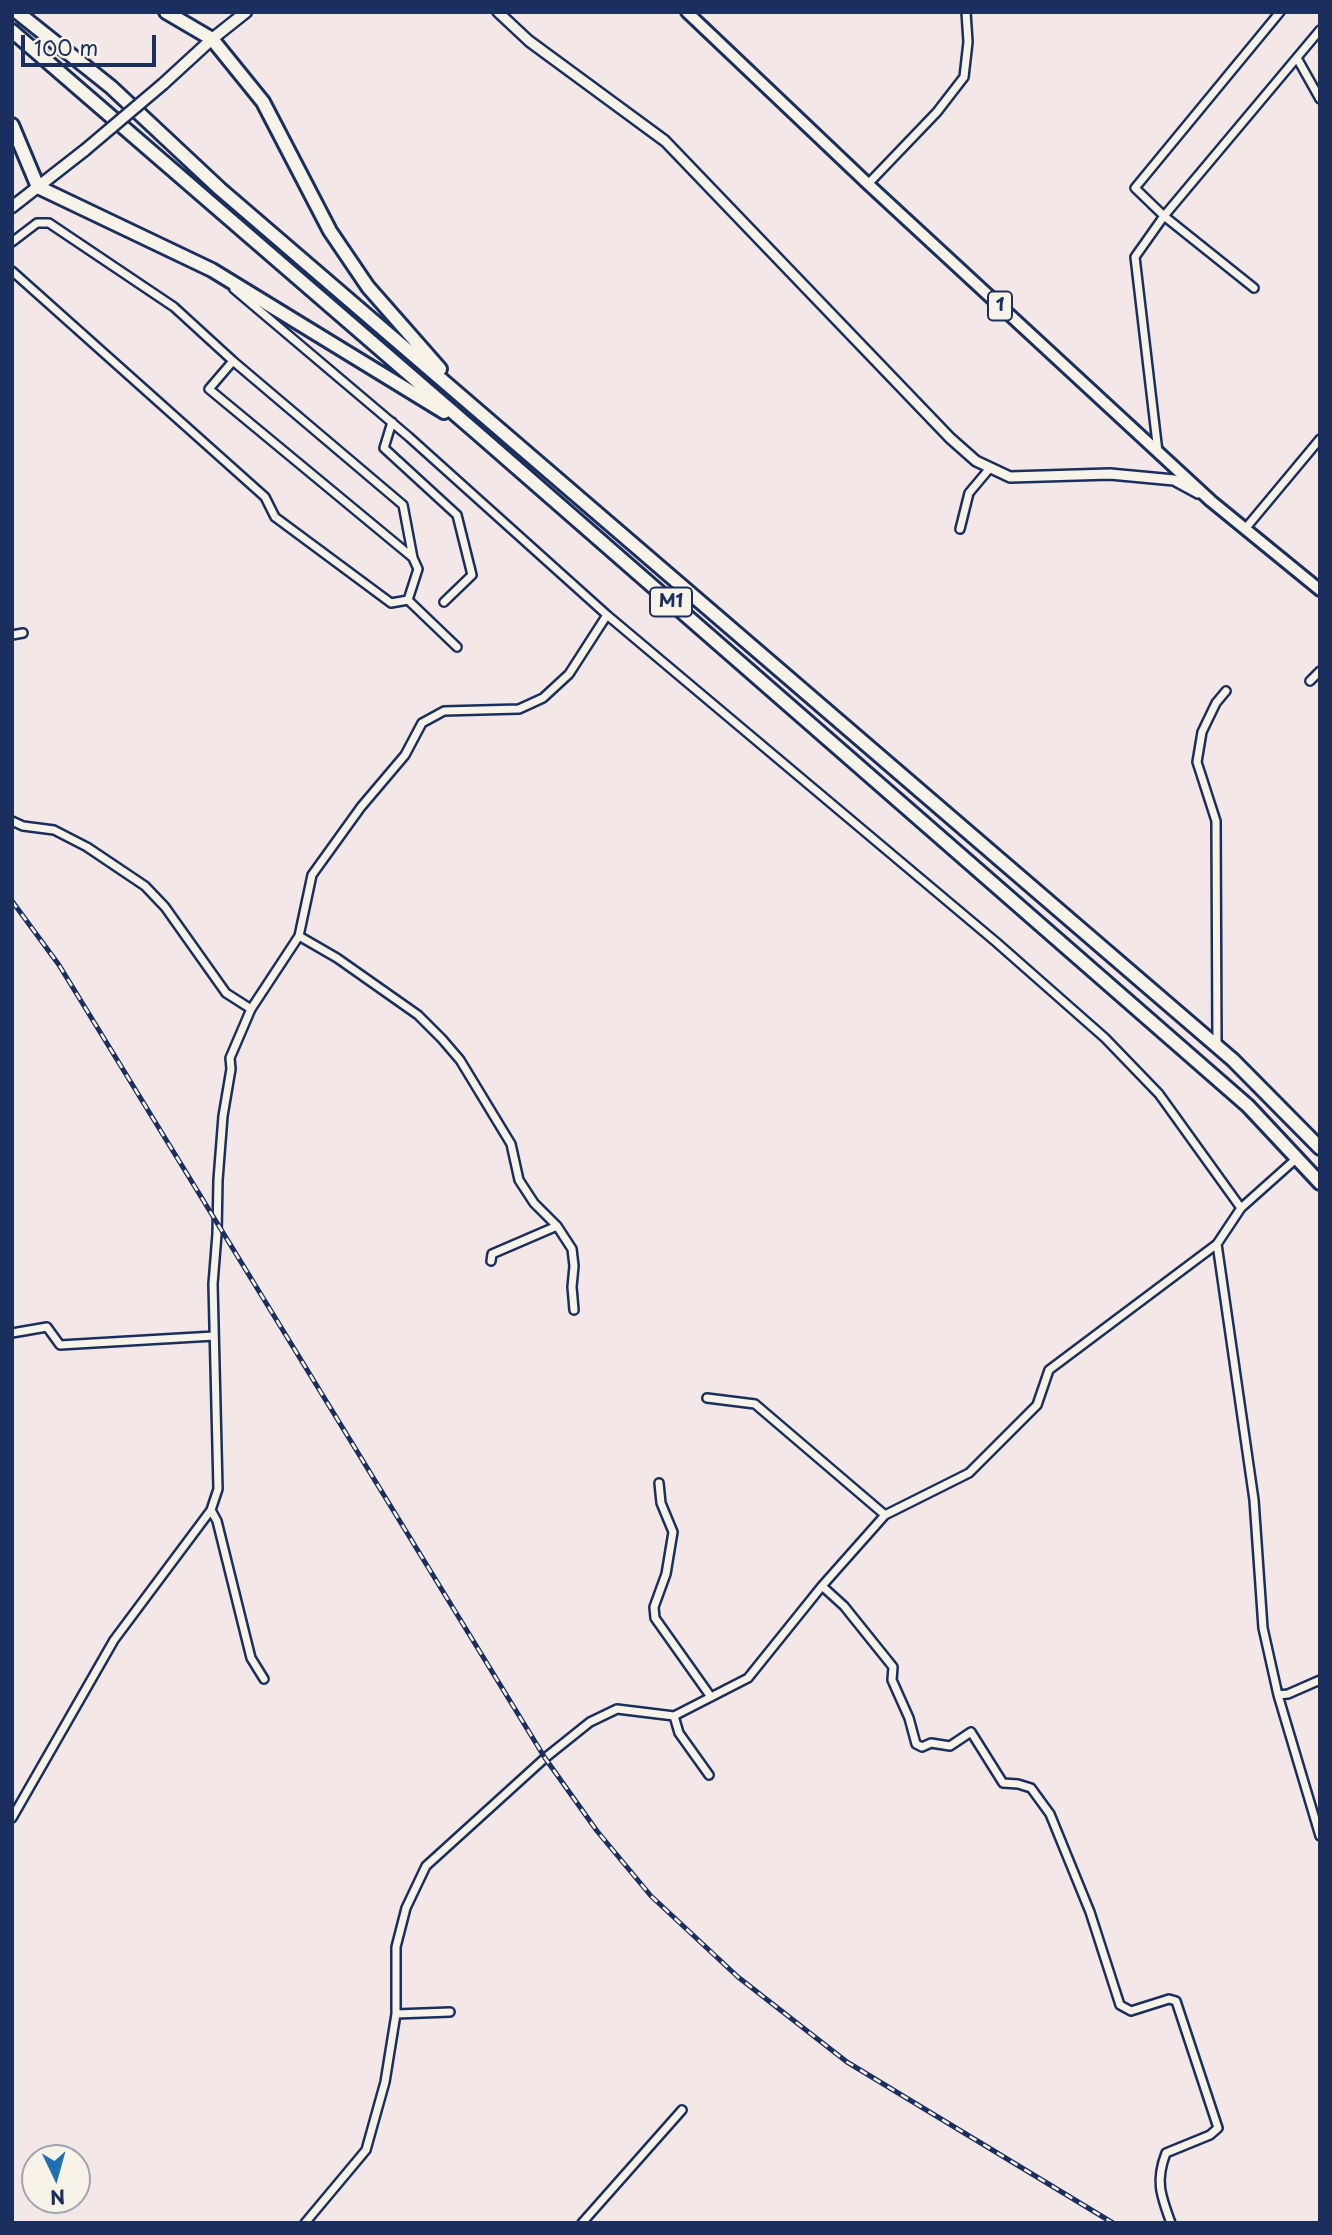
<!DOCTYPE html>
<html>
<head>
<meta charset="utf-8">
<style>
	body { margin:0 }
	#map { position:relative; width:1332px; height:2235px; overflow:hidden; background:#f3e8e7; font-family:"Playpen Sans",sans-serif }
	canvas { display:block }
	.frame { position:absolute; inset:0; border:14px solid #1b2f5e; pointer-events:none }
	.north { position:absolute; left:21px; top:2144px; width:70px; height:70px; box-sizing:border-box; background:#f7f3e8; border:2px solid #9fa5b1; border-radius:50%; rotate:175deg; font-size:19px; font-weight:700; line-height:28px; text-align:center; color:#1b2f5e }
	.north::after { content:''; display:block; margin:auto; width:24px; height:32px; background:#1f6fb2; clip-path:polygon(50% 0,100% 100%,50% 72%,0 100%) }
	.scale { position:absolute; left:21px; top:35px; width:135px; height:32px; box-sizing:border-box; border:4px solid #1b2f5e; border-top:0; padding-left:9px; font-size:21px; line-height:24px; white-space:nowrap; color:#1b2f5e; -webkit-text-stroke:5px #f7f3e8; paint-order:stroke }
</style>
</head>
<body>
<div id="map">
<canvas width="1332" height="2235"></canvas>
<div class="frame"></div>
<div class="north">N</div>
<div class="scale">100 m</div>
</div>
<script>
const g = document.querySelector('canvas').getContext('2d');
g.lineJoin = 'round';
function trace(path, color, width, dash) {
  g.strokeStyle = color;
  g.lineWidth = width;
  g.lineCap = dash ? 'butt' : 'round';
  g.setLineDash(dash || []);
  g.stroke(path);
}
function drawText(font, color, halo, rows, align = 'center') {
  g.font = font + ' "Playpen Sans",sans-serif';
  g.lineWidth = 5;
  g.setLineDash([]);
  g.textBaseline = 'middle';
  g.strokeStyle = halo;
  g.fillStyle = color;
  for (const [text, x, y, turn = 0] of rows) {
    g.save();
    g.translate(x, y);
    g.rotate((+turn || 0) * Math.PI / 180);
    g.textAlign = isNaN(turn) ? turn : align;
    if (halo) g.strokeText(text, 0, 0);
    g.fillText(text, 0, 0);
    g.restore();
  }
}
const minor = new Path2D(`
	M1297,58L1320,99
	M868,184L937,112L964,77L968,42L966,12
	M12,242L37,223H49L174,307L233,361L403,505L413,558L418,569L408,600L457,647
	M12,271L265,497L275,517L391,603L408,600
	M1254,288L1164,216L1320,30
	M234,289L409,437L607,615L996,942L1105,1038L1159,1094L1241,1208
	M233,361L209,389L412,557
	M392,422L384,448L457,515L472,575L444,602
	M1158,452L1135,257L1164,216L1135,188L1280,12
	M960,529L969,493L990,468
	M1245,529L1320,439
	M12,635L23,633
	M1310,681L1320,671
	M12,821L23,826L54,830L87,847L145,886L165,907L226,993L251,1009
	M299,936L337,958L418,1015L442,1039L460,1060L511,1144L519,1180L534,1203L557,1226L572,1249L574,1266L572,1287L574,1310
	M1217,1046L1216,821L1197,762L1202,732L1216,703L1226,691
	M1217,1244L1254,1500L1263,1628L1278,1695L1320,1836
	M491,1261L492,1254L557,1226
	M12,1333L47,1327L60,1345L214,1336
	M707,1398L755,1404L885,1515
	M659,1483L661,1503L673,1532L666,1574L654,1607L655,1618L711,1697
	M211,1510L217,1521L251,1658L264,1679
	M822,1586L844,1606L893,1667L892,1680L909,1718L916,1744L922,1747L931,1743L950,1746L971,1732L1003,1783L1018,1784L1031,1788L1050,1814L1090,1912L1120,2005L1131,2011L1169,1999L1176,2001L1218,2128L1210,2135L1166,2153C1155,2181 1161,2196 1171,2223
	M1278,1695L1288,1694L1320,1680
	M674,1716L679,1733L709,1775
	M12,1818L114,1640L211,1510L218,1489L213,1284L217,1234L218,1180L223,1116L231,1069L230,1058L251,1009L299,936L312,875L361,807L405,755L422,723L444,711L519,709L543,698L569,674L607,615
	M396,2014L450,2012
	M305,2223L366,2150L385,2082L396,2014V1947L406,1908L426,1866L545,1758L590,1722L617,1709L674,1716L748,1678L822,1586L885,1515L969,1473L1037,1405L1049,1370L1217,1244L1241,1208L1297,1158
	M582,2223L682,2110`);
const tertiary = new Path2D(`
	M498,12L529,41L665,141L950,438L976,461L1010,477L1110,474L1174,480L1198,493`);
const secondary = new Path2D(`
	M163,84L212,39L246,12
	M12,207L85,150`);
const primary = new Path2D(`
	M687,12L868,184L1211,501L1320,590`);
const motorway = new Path2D(`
	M17,12L111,87L220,189L1233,1060L1320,1148
	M166,12L212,39L263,102L330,231L368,287L440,369
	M12,31L477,433L1248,1106L1320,1183
	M12,125L38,187L212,270L444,412`);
trace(minor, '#1b2f5e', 12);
trace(tertiary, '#1b2f5e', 14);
trace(secondary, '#1b2f5e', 15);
trace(primary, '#1b2f5e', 16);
trace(motorway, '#1b2f5e', 18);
trace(minor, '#f7f3e8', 7);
trace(tertiary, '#f7f3e8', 9);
trace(secondary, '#f7f3e8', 10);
trace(primary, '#f7f3e8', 10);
trace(motorway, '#f7f3e8', 12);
const rail = new Path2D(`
	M12,901L59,965L545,1758L597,1831L651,1896L738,1977L847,2062L1113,2223`);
trace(rail, '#1b2f5e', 5);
trace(rail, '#f7f3e8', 2.5, [8]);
const secondaryBridge = new Path2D(`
	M85,150L163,84`);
trace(secondaryBridge, '#1b2f5e', 15, []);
trace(secondaryBridge, '#f7f3e8', 10);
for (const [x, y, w] of [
	[1000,306,24],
	[671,602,42]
]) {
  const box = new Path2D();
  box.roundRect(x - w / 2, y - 14.5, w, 29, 5);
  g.fillStyle = '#f7f3e8';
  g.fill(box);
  trace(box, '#1b2f5e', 2);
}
drawText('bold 18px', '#1b2f5e', null, [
	["1",1000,306],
	["M1",671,602]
]);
</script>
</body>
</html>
